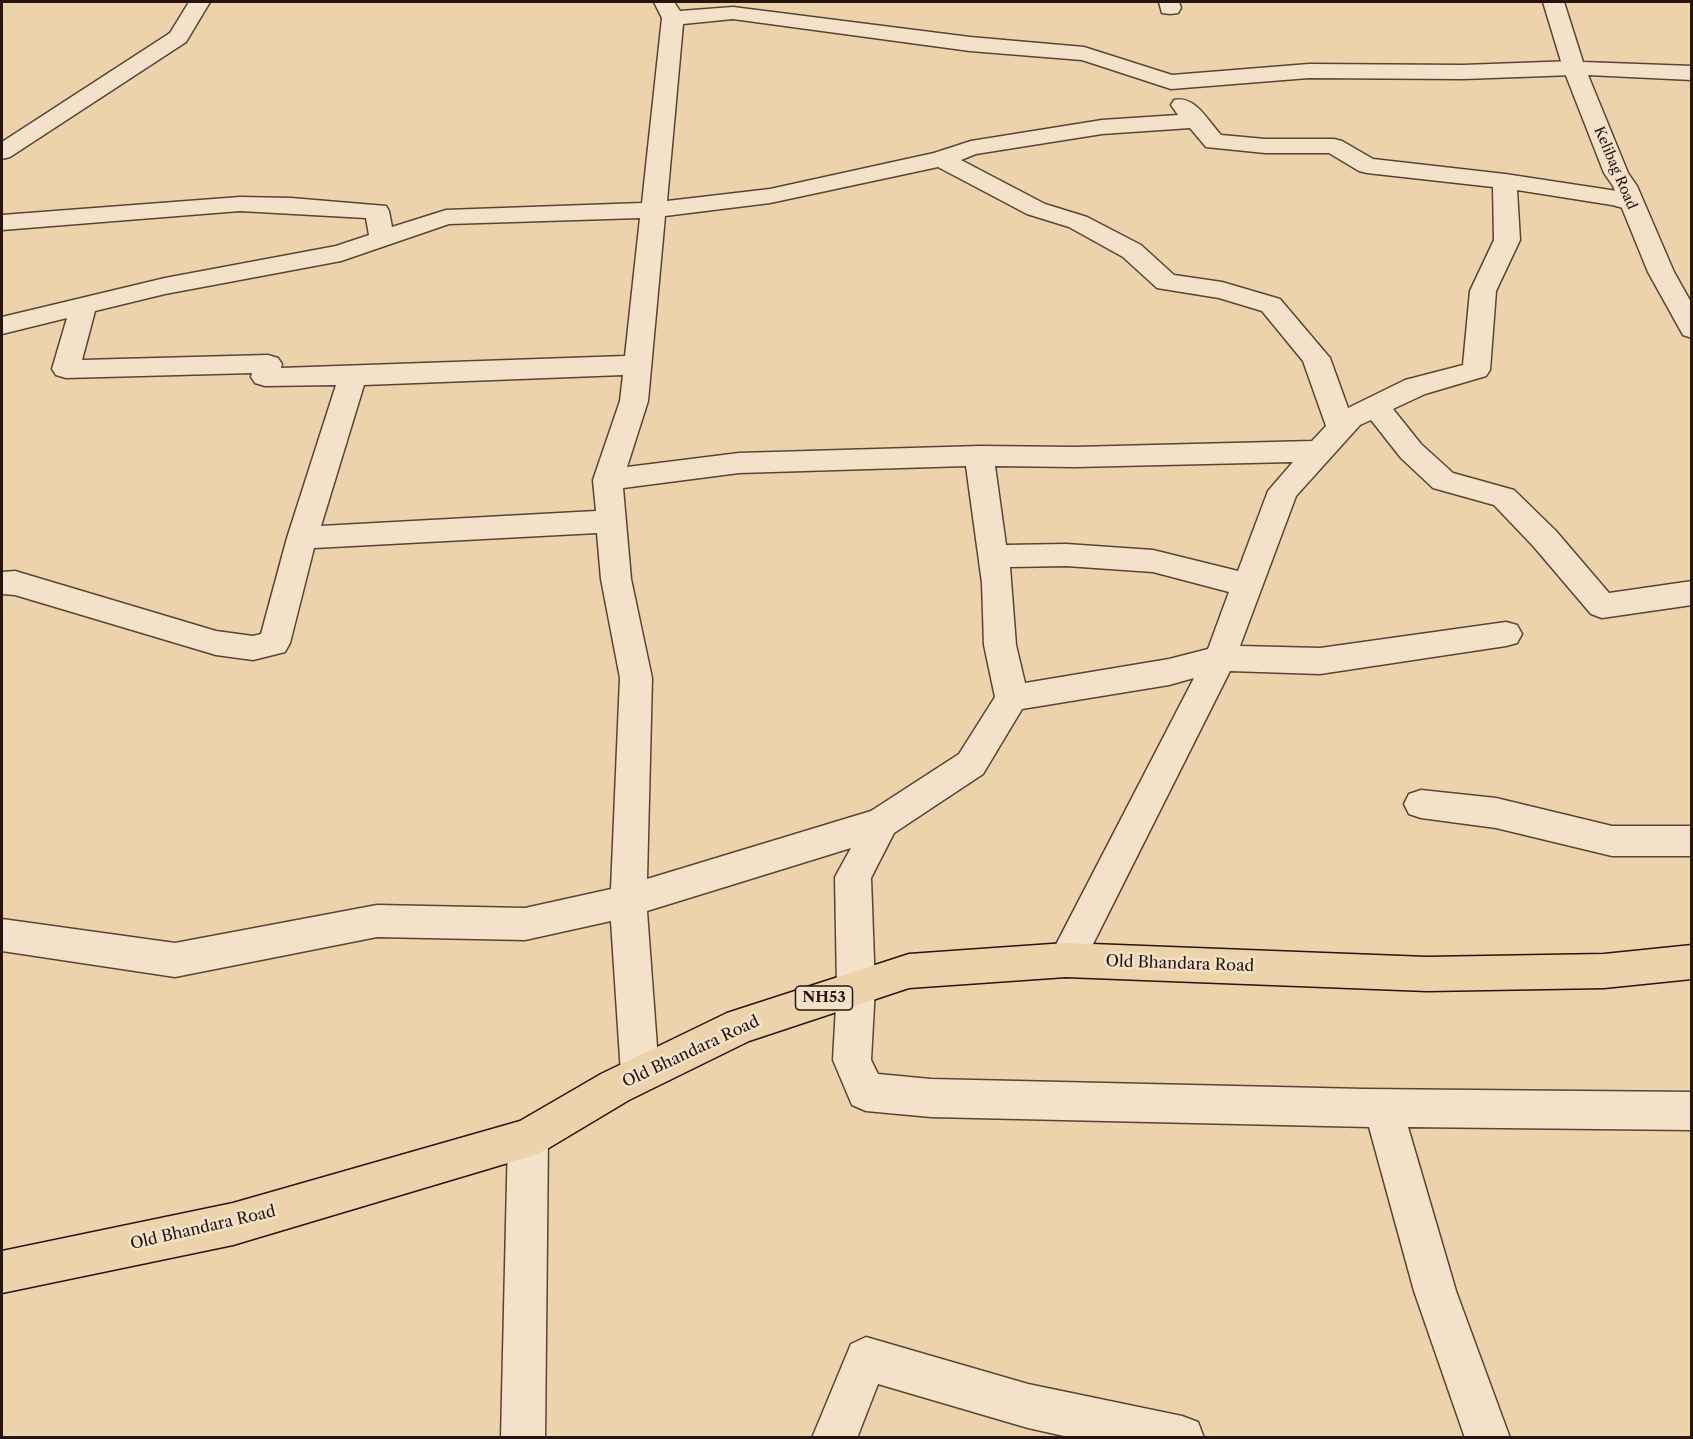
<!DOCTYPE html>
<html>
<head>
<meta charset="utf-8">
<style>
	body { margin:0 }
	#map { position:relative; width:1693px; height:1439px; overflow:hidden; background:#edd3ac; font-family:"Libre Caslon Text",serif }
	canvas { display:block }
	.frame { position:absolute; inset:0; border:3px solid #26140e; pointer-events:none }
</style>
</head>
<body>
<div id="map">
<canvas width="1693" height="1439"></canvas>
<div class="frame"></div>
</div>
<script>
const g = document.querySelector('canvas').getContext('2d');
g.lineJoin = 'round';
function trace(path, color, width, dash) {
  g.strokeStyle = color;
  g.lineWidth = width;
  g.lineCap = dash ? 'butt' : 'round';
  g.setLineDash(dash || []);
  g.stroke(path);
}
function fillPath(path, color) {
  g.fillStyle = color;
  g.fill(path, 'evenodd');
}
function drawText(font, color, halo, rows, align = 'center') {
  g.font = font + ' "Libre Caslon Text",serif';
  g.lineWidth = 5;
  g.setLineDash([]);
  g.textBaseline = 'middle';
  g.strokeStyle = halo;
  g.fillStyle = color;
  for (const [text, x, y, turn = 0] of rows) {
    g.save();
    g.translate(x, y);
    g.rotate((+turn || 0) * Math.PI / 180);
    g.textAlign = isNaN(turn) ? turn : align;
    if (halo) g.strokeText(text, 0, 0);
    g.fillText(text, 0, 0);
    g.restore();
  }
}
const minor = new Path2D(`
	M189,2H210L186,42L10,157L2,159V142L170,33Z
	M654,2H674L680,11L733,7L970,37L1084,47L1172,75L1309,64L1463,65L1574,61L1582,63L1585,68L1582,73L1574,75L1463,79L1309,78L1171,89L1082,60L970,51L733,19L683,24L667,201L770,189L934,153L971,141L1102,120L1178,115L1171,105L1174,100C1195,95 1208,121 1221,135L1265,139H1334L1342,141L1373,159L1505,174L1617,191L1640,198L1643,203L1640,208L1631,210L1612,205L1517,190L1520,240L1496,291L1490,370L1486,376L1425,394L1393,409L1421,444L1453,473L1514,490L1556,531L1609,593L1692,581V605L1602,618L1591,614L1534,547L1494,505L1433,488L1401,458L1371,420L1360,425L1296,496L1240,646L1320,648L1506,622L1517,625L1522,634L1517,643L1506,646L1320,674L1230,671L1079,972L1066,977L1053,972L1048,960L1194,678L1169,685L1022,709L983,774L894,833L871,878L875,988L871,1060L878,1074L931,1079L1364,1089L1692,1092V1130L1408,1127L1456,1291L1510,1438H1465L1414,1291L1369,1127L931,1117L866,1111L852,1105L833,1060L837,988L835,877L851,848L647,911L659,1074L654,1087L640,1092L626,1087L621,1074L611,921L525,940L377,937L175,977L2,951V919L175,943L377,905L525,908L611,889L620,678L601,579L597,533L314,548L290,643L285,652L253,660L216,655L15,595L2,594V572L15,571L216,631L253,636L261,634L287,538L336,385L265,386L255,383L251,377L252,373L66,378L56,375L52,369L67,318L2,334V317L165,278L336,246L369,235L366,218L240,211L2,230V215L240,197L291,198L386,206L389,211L392,227L446,210L642,203L662,18ZM1190,128L1206,147L1265,153H1329L1359,171L1367,173L1493,187L1494,240L1470,291L1463,365L1405,380L1348,408L1330,358L1280,299L1222,282L1174,275L1141,245L1087,217L1045,204L961,160L976,154L1102,134ZM938,167L1027,214L1069,227L1123,257L1157,288L1219,298L1262,311L1303,361L1326,426L1312,441L1075,447L980,446L739,453L627,467L648,401L665,216L770,203ZM640,218L625,356L281,368L282,364L278,358L268,355L82,360L95,311L165,294L341,261L449,224ZM623,375L620,401L593,480L596,511L321,526L364,385ZM1293,462L1268,491L1238,571L1153,550L1066,544L1006,545L995,466L1075,467ZM966,466L982,583L984,645L995,697L959,754L871,811L647,879L652,678L631,579L623,488L739,473ZM1066,566L1153,572L1229,592L1208,649L1169,659L1025,683L1016,645L1010,567Z
	M1159,2H1179L1181,8L1178,13L1170,14L1162,13Z
	M1421,790L1496,798L1612,826H1692V856H1612L1496,828L1421,818L1409,814L1404,804L1409,794Z
	M528,1119L542,1124L548,1138L545,1438H501L508,1138L514,1124Z
	M866,1337L1028,1384L1182,1416L1198,1422L1204,1438H1073L1028,1428L878,1384L857,1438H812L851,1344Z`);
const tertiary = new Path2D(`
	M1543,2H1564L1583,62L1692,66V80L1588,75L1628,173L1637,186L1674,272L1692,304V338L1683,335L1648,272L1613,186L1604,173L1563,68Z`);
const trunk = new Path2D(`
	M1066,943L1427,957L1604,954L1692,945V979L1604,988L1427,991L1066,977L909,988L749,1041L629,1100L542,1152L528,1157L233,1245L2,1293V1251L233,1203L520,1121L601,1074L727,1013L909,954Z`);
trace(minor, '#584436', 3);
trace(tertiary, '#584436', 3);
trace(trunk, '#26140e', 3);
fillPath(minor, '#f3e2c9');
fillPath(tertiary, '#f3e2c9');
fillPath(trunk, '#edd3ac');
drawText('14px', '#26140e', '#f3e2c9', [
	["Kelibag Road",1615,168,67]
]);
for (const [x, y, w] of [
	[824,998,57]
]) {
  const box = new Path2D();
  box.roundRect(x - w / 2, y - 12, w, 24, 4.5);
  g.fillStyle = '#f3e2c9';
  g.fill(box);
  trace(box, '#26140e', 1.5);
}
drawText('bold 15px', '#26140e', null, [
	["NH53",824,998]
]);
drawText('16px', '#26140e', '#f3e2c9', [
	["Old Bhandara Road",1180,964,2],
	["Old Bhandara Road",691,1052,-25],
	["Old Bhandara Road",203,1228,-13]
]);
</script>
</body>
</html>
